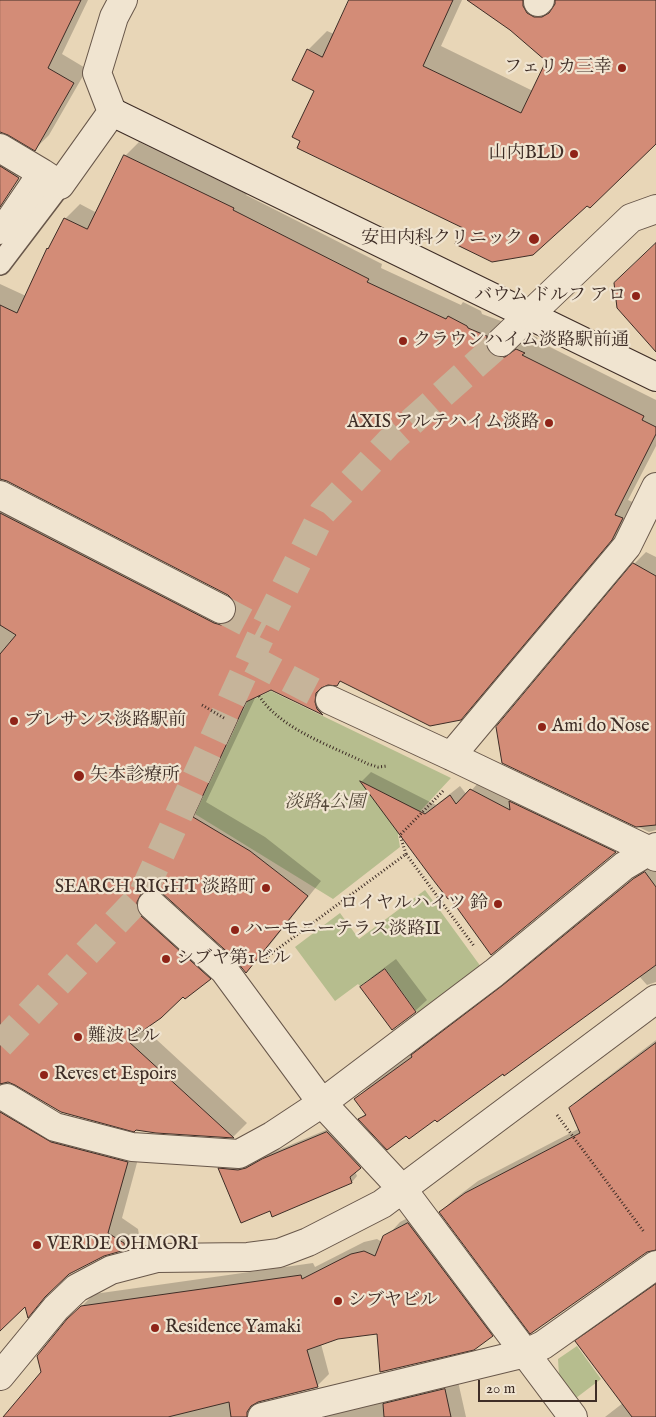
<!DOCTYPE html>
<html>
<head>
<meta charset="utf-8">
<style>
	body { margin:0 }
	#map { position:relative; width:656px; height:1417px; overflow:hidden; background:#e8d6b7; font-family:"IM FELL English",serif }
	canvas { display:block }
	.scale { position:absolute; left:478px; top:1380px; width:119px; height:22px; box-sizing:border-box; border:2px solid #3e2d26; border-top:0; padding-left:6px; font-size:15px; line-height:18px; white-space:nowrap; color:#3e2d26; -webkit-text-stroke:4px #f0e4d0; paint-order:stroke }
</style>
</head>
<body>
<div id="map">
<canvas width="656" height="1417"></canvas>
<div class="scale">20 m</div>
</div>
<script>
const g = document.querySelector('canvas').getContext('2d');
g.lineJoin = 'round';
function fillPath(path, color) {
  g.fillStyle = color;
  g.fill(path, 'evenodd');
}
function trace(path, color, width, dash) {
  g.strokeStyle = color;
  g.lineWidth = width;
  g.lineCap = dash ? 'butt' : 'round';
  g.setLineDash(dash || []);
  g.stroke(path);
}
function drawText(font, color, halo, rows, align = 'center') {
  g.font = font + ' "IM FELL English","Noto Serif JP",serif';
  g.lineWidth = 4.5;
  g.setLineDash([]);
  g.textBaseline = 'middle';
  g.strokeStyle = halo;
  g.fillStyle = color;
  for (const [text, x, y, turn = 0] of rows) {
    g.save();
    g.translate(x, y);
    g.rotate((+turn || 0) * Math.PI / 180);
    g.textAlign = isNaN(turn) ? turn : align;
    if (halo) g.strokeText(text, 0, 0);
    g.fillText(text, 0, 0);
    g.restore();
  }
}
fillPath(new Path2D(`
	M271,691L451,778L398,835L400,847L333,899L195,814L247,702Z
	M425,890L484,971L421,1018L385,968L360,986L358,984L335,1001L295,947L340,913L359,939Z
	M577,1346L601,1379L576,1398L559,1375L558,1359Z`), '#b6bd8e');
fillPath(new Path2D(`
	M0,0H88L62,54L87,69L49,135L35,149L8,133L0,131Z
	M351,0H462L441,46L533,91L547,60L492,0H656V142L587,205L464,227L301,140L316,90L308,50L327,31L334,34Z
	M0,139L32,163L8,200L2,207L24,173L21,172L0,204Z
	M139,142L247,194L246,195L382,264L381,268L461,305L463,302L481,311L482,314L501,321L500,331L511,343H521L532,335L538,338L536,340L656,400V446L628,500L637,504L626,524L475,704L460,719L341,680L337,685L329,683L328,687L336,699L322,713L271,689L256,696L206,802L265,837L321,881L260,957L246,971L235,958L163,892L151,889V895L224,964L210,978L183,996L144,1028L247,1123L233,1137L156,1132L15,1083L6,1082L8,1091L13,1097L141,1148L122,1218L138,1229L139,1235L124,1249L103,1255L69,1273L28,1316L25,1304L0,1329V486L229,609L237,611L238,608L235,599L229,594L8,480L0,478V284L26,296L48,249L52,245L65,219L80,204L97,213L125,156Z
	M646,552L656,557V830L649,832L503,762L634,564Z
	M371,772L436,805L460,786L467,795L481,780L625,842L491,953L450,896L435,880L361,782Z
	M656,861V982L647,985L639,976L503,1073L436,1118L407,1135L360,1119L366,1113L356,1099L368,1087L518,973L647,867Z
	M396,959L427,1000L415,1011L393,1028L362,987L373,976Z
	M656,1040V1248L441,1212L453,1200L478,1181L580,1128L570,1108L583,1096Z
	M333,1127L366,1162L355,1171L357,1176L352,1182L283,1211L220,1169L225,1163L245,1164L253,1162L269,1154Z
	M421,1211L504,1323L492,1335L378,1332L337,1338L321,1344L329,1374L317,1386L259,1400V1407L265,1417H8L43,1372L68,1320L94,1294L313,1263L315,1267L364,1242L377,1239L382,1242L400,1222Z
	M656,1282V1417H605L623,1403L577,1341L589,1329Z
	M457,1377L466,1417H292Z`), '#0003');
const building = new Path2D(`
	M0,0H81L48,68L74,83L35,151L8,135L0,132Z
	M349,0H453L423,66L521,113L546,61L510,30L467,0H523V6L527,13L534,17H542L549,13L555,4V0H656V144L590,208L587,206L533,255L492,262L455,244L463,228L297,148L300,141L292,137L314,91L292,80L307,49L322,57Z
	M124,155L234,208L233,210L369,279L367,282L446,319L448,316L467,326L468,328L487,336L486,346L489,352L496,357H505L516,349L525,353L522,355L644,416L642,420L656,427V434L615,515L623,518L612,540L461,720L430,726L340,681L337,686L328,685L321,688L316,693L315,702L317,709L323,715L271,690L246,702L193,817L250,851L308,896L246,973L234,958L162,893L155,890H147L141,894L137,902V910L141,916L211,979L185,999L183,997L161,1018L128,1041L234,1138L156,1133L136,1130L134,1132L61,1112L15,1085L8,1082L0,1084V654L16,635L0,625V513L214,623L221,625L229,622L235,617L237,609L234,601L228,595L7,481L0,479V305L17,313L47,248L48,249L64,218L87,229Z
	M0,166L19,178L0,207Z
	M656,243V352L617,308L614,283Z
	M633,563L656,576V825L636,827L502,763L496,727Z
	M360,781L425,814L450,795L456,804L470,789L510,810L509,801L616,852L491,955L450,898L448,899L434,881Z
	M645,872L656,887V965L504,1076L503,1074L437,1122L435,1120L409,1139L406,1136L387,1150L358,1119L366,1115L354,1099L412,1057L411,1055L503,985L633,879Z
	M385,969L416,1012L392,1030L360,987Z
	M656,1043V1250L647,1252L530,1334L439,1212L465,1193L580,1133L569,1108Z
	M0,1112L51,1142L128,1162L108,1233L124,1243L125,1250L104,1256L69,1274L45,1297L28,1318L25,1307L0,1331Z
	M327,1132L361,1168L350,1177L352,1183L272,1217L270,1211L241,1223L218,1168L238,1170L246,1168L262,1159Z
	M408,1223L493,1336L474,1350L380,1372L377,1334L338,1339L307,1350L318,1387L258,1402L251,1406L247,1412V1417H231L229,1402L168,1417H3L41,1372L37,1356L67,1319L81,1306L301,1275L302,1279L351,1254L364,1251L375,1256L383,1236Z
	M656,1284V1417H632L575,1341Z
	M445,1389L451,1417H384L383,1404Z`);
fillPath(building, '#d38c77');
trace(building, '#3e2d26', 1);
trace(new Path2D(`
	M221,609L263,631
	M251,659L330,700
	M0,1045L142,895L263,631L323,512L389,442L501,342`), '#c6b49a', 28, [28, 14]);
const lane = new Path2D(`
	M0,264L60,185`);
const street = new Path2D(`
	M538,2L540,0
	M0,148L42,173L60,185L112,112L97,73L114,17L123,0
	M0,230L4,229L42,173
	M501,342L631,218L656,209
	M0,495L221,609
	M330,700L451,756L650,851L656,857
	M451,756L627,546L656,487
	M152,905L224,970L322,1103L403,1190L573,1417
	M7,1098L55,1127L132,1147L239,1154L272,1136L322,1103L494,973L624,866L656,847
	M0,1376L56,1308L77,1288L111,1270L157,1258L248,1257L279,1253L308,1242L382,1204L656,999
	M262,1417L526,1353L543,1345L656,1265`);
const secondary = new Path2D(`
	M112,112L656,377`);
trace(lane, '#68574a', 24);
trace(street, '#68574a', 30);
trace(secondary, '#3e2d26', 30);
trace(new Path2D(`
	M259,696C282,730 332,746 368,764L378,767L387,766
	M202,705L224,718
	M406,854L400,835L444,790
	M260,962L406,854L474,946
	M557,1115L644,1232`), '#3e2d26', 3, [1, 2.5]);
trace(lane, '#f0e4d0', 21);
trace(street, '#f0e4d0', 28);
trace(secondary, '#f0e4d0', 28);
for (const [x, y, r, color] of [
	[622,68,5,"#8f2418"],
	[574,154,5,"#8f2418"],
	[534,239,6,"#8f2418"],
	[636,296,5,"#8f2418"],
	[403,341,5,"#8f2418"],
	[549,423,5,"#8f2418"],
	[14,721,5,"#8f2418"],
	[542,727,5,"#8f2418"],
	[79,776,6,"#8f2418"],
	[266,888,5,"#8f2418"],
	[498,904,5,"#8f2418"],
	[235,930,5,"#8f2418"],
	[166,959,5,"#8f2418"],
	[78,1037,5,"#8f2418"],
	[44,1075,5,"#8f2418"],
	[37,1245,5,"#8f2418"],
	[338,1301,5,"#8f2418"],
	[155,1328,5,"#8f2418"]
]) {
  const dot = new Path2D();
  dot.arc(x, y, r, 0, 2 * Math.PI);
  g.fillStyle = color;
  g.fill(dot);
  trace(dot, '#f0e4d0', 2);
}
drawText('18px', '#3e2d26', '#f0e4d0', [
	["フェリカ三幸",612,68,"right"],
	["山内BLD",564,154,"right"],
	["安田内科クリニック",523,239,"right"],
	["バウム ドルフ アロ",626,296,"right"],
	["クラウンハイム淡路駅前通",413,341],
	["AXIS アルテハイム淡路",539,423,"right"],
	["プレサンス淡路駅前",24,721],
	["Ami do Nose",552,727],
	["矢本診療所",90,776],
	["SEARCH RIGHT 淡路町",256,888,"right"],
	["ロイヤルハイツ 鈴",488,904,"right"],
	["ハーモニーテラス淡路II",245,930],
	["シブヤ第1ビル",176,959],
	["難波ビル",88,1037],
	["Reves et Espoirs",54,1075],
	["VERDE OHMORI",47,1245],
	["シブヤビル",348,1301],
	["Residence Yamaki",165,1328]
], 'left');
drawText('italic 18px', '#564a3b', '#f0e4d0', [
	["淡路4公園",325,803]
]);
</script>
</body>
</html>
